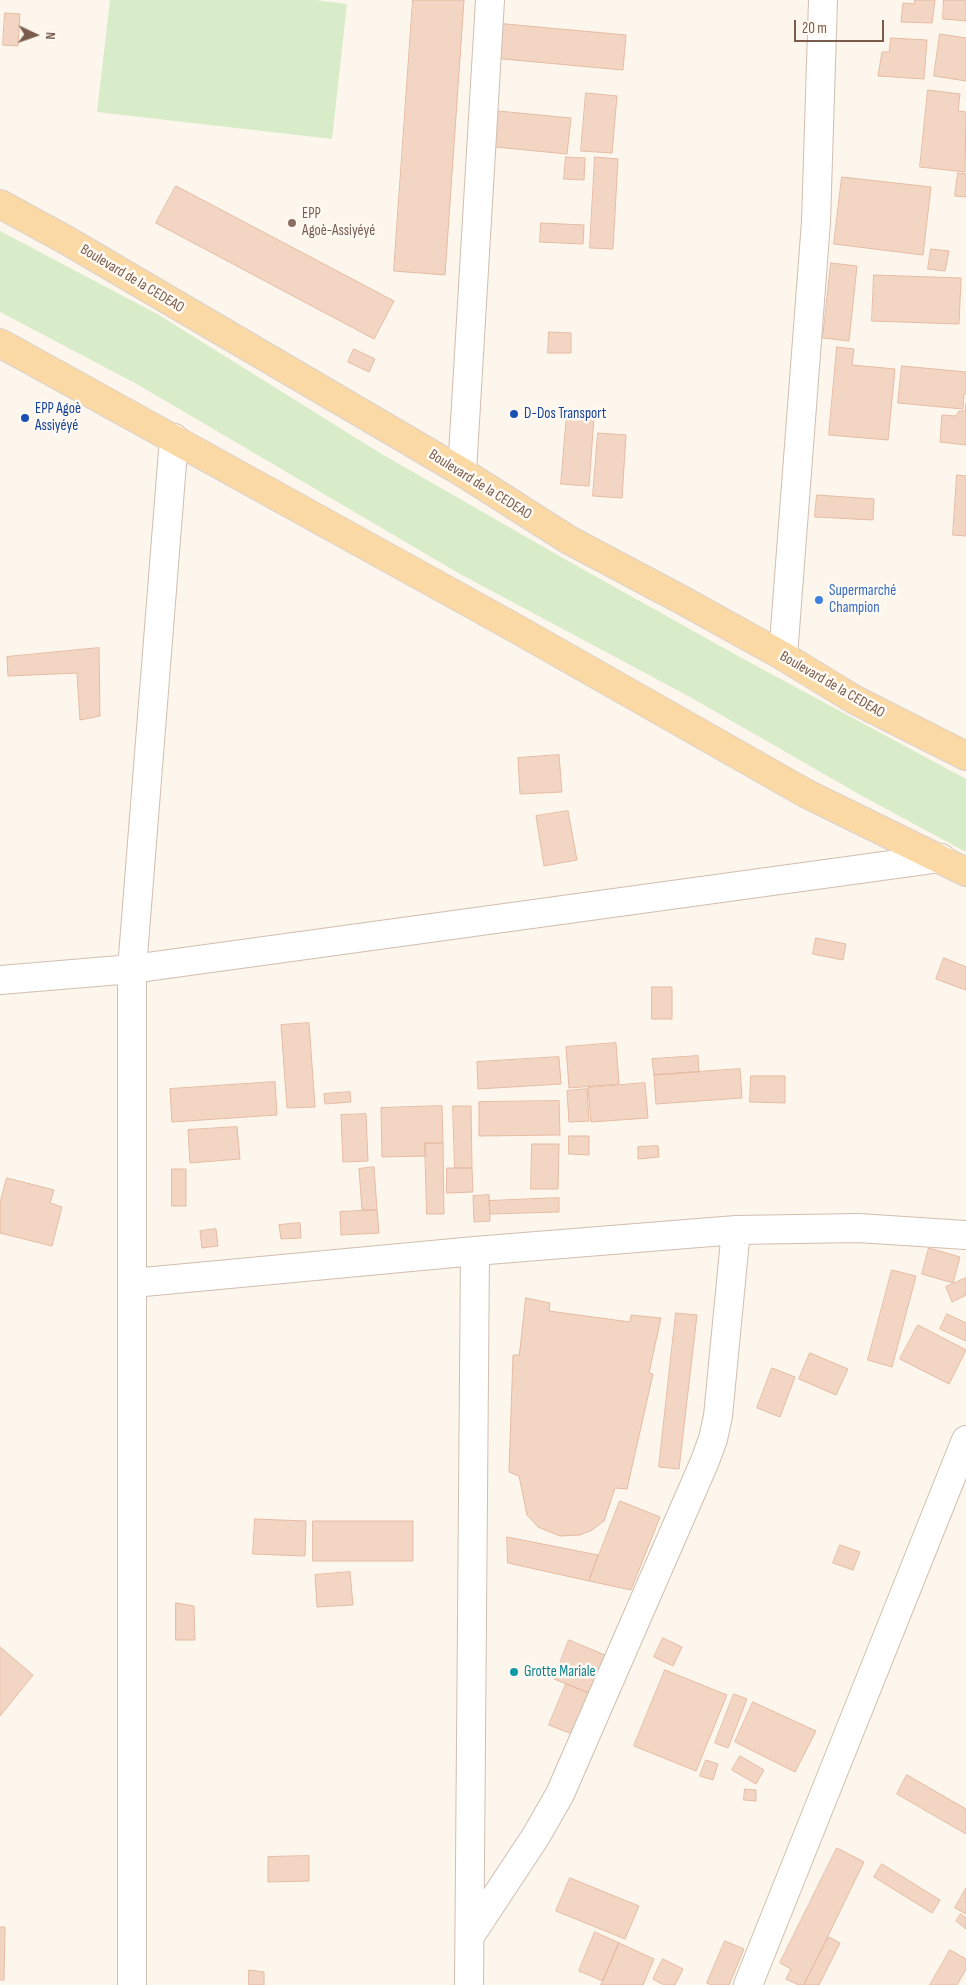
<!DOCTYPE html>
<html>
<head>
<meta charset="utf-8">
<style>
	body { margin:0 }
	#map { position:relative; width:966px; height:1985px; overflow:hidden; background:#fdf6ec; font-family:"Sofia Sans Condensed",sans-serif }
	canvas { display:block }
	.north { position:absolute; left:10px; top:10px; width:50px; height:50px; -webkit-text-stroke:4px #fffaf3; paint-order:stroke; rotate:93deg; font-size:14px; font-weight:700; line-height:20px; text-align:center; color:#7a5c4d }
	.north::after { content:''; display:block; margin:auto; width:18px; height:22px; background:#7a5c4d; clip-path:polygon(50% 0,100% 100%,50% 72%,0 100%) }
	.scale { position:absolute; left:794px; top:20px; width:90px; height:22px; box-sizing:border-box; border:2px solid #7a5c4d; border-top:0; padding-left:6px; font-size:15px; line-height:18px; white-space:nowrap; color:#7a5c4d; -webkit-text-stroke:4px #fffaf3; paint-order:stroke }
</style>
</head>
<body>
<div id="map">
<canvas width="966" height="1985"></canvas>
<div class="north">N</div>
<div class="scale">20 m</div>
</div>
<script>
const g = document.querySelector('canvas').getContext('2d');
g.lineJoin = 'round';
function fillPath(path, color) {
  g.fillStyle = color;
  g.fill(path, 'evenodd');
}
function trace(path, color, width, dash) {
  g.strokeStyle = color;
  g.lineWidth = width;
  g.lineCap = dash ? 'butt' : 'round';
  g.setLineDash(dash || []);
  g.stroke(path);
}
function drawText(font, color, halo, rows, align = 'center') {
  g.font = font + ' "Sofia Sans Condensed",sans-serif';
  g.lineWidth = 5;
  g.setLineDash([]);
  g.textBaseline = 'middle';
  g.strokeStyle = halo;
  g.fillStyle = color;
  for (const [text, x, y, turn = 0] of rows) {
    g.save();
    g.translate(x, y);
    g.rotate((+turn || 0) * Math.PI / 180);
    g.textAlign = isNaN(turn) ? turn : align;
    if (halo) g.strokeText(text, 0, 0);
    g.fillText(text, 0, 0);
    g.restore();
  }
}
fillPath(new Path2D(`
	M110,0H315L347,4L332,139L97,112Z
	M0,231L159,315L380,453L561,557L738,656L966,779V852L864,797L690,697L460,574L135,383L0,312Z`), '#d8ecc9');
const building = new Path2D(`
	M413,0H464L445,275L394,271Z
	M915,0H935L932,23L901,22L903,3L914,4Z
	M944,0H966V21L943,19Z
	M5,13L20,14L18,46L3,45Z
	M495,23L626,35L623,70L492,58Z
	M940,34L966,38V81L934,76Z
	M891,38L927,40L924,79L878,76L882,52H889Z
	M928,90L960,94L958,111L966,112L965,172L920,167Z
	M586,93L617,96L612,153L581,151Z
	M498,111L571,118L567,154L495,147Z
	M566,157L585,158L584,180L564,179Z
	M595,157L618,159L613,249L590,248Z
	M958,173L966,174V197L955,196Z
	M842,177L931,187L923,255L834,244Z
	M176,186L394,301L374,339L156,223Z
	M541,223L584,225L583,244L540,242Z
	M931,249L949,251L945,271L928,269Z
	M831,263L857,266L849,341L823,338Z
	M874,275L961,278L959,324L872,321Z
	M549,332L571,333V353H548Z
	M837,347L854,349L852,365L895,369L888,440L829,435Z
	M354,349L375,359L369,372L348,362Z
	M902,366L966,372V394H964L963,409L898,403Z
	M966,403V445L940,442L942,415L956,416L959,411H965Z
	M567,415L594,417L589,486L561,484Z
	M598,433L626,435L622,498L593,496Z
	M957,475L966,476V536L953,535Z
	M817,495L874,499L873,520L815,517Z
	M99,648L100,716L80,720L77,673L8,676L7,657Z
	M559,755L562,792L520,794L518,758Z
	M568,811L577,860L544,866L536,816Z
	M816,938L846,944L843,960L813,954Z
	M944,958L966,967V990L936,979Z
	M652,987H672V1019H652Z
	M309,1023L315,1107L287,1108L281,1025Z
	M616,1043L619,1084L569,1088L566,1047Z
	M698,1056L699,1072L654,1075L652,1059Z
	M559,1057L561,1084L478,1089L477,1062Z
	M740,1069L742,1098L656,1104L654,1075Z
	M751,1076H785V1103L750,1102Z
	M275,1082L277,1115L172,1122L170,1089Z
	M645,1083L648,1118L591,1122L588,1088Z
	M587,1089L589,1121L569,1122L567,1091Z
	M350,1092L351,1102L325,1104L324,1094Z
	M559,1101L560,1135L479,1136V1102Z
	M442,1106L443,1143H425L426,1156L382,1157L381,1108Z
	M453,1106H471L472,1168H455Z
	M366,1114L368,1161L343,1162L341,1115Z
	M237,1127L240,1159L190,1163L188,1130Z
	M569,1136H589V1155L569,1154Z
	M425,1143H443L444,1214H427Z
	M532,1144H559L558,1189H531Z
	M658,1146L659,1157L638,1159V1147Z
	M374,1167L377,1210H362L359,1169Z
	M447,1168H472L473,1192L447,1193Z
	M172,1169H186V1206H172Z
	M7,1178L54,1190L50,1203L62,1207L52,1246L0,1233V1203Z
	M489,1195L490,1221L474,1222L473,1196Z
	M559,1198V1212L490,1214L489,1201Z
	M377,1210L379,1233L341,1235L340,1212Z
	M300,1223L301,1238L281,1239L279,1225Z
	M216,1229L218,1246L202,1248L200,1231Z
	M929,1248L960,1257L953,1283L922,1274Z
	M892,1270L916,1276L892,1367L868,1360Z
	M966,1278V1295L952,1302L946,1287Z
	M526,1298L550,1303L549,1311L630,1322L631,1315L661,1318L649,1373L653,1374L627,1489L615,1488L604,1521L592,1530L580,1535L560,1536L538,1527L527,1515L519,1476L509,1472L513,1355H519Z
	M676,1313L697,1315L679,1469L659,1467Z
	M947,1314L966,1323V1341L940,1329Z
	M918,1325L966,1350L949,1384L900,1359Z
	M810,1353L848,1369L836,1395L799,1379Z
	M772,1368L795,1377L780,1417L757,1408Z
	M620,1501L660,1517L631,1590L589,1581Z
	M255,1519L306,1521L305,1556L253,1554Z
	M313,1521H413V1561H313Z
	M507,1537L598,1555L589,1581L508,1563Z
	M840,1545L860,1552L853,1570L833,1563Z
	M350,1572L353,1605L317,1607L315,1575Z
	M176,1603L194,1606L195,1640H176Z
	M663,1638L682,1647L673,1666L654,1657Z
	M569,1640L605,1655L589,1693L554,1679Z
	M0,1647L33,1675L0,1716Z
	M665,1670L727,1695L696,1771L634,1746Z
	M566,1684L589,1693L572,1734L549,1725Z
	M734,1694L747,1699L728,1748L715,1743Z
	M753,1702L816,1731L795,1772L735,1742Z
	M740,1756L764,1770L756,1784L732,1770Z
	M706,1760L718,1764L713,1780L700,1776Z
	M907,1775L966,1809V1834L897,1794Z
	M745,1789L756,1790V1801L744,1800Z
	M837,1848L864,1862L804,1985H799L786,1979L791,1969L780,1963Z
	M309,1856V1881L268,1882V1857Z
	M882,1864L940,1900L932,1913L874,1877Z
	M570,1878L639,1906L625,1939L556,1911Z
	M966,1888V1914L955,1908Z
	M961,1914L966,1918V1929L956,1921Z
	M0,1927H5L4,1980H0Z
	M595,1932L619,1943L603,1981L579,1971Z
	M829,1937L840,1943L819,1985H804Z
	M725,1941L744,1949L729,1985H711L707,1983Z
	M619,1943L654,1959L643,1985H601Z
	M950,1950L966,1959V1969L957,1985H930Z
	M663,1959L683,1969L675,1985H664L653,1979Z
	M249,1970L264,1972V1985H249Z`);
fillPath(building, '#f3d5c3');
trace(building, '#e6bba3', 1);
const minor = new Path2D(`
	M462,472L490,0
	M783,656L816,222L823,0
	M0,980L132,969L941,858
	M133,1283L475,1251L736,1230L858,1228L966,1235
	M470,1936L536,1836L560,1794L705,1461L713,1439L718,1416L736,1230
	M132,1985V969L174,438
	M469,1985L475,1251
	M748,1985L966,1440`);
const primary = new Path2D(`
	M0,204L66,240L462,472L569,540L682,600L783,656L855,700L966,756
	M0,343L515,628L807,794L966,872`);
trace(minor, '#d1beb0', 30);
trace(primary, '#dad1cd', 30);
trace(minor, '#fff', 28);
trace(primary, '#fbd9a5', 28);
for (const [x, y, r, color] of [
	[292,223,5,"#8d6e63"],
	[514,414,5,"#1a4fb4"],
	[25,418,5,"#1a4fb4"],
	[819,600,5,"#3f7fe0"],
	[514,1672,5,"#0f9aa8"]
]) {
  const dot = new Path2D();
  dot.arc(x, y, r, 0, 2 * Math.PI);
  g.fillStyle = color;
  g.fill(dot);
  trace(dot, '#fffaf3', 2);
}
drawText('15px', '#785e54', '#fffaf3', [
	["EPP",302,214],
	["Agoè-Assiyéyé",302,231]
], 'left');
drawText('15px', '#7a5c4d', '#fffaf3', [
	["Boulevard de la CEDEAO",132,279,31],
	["Boulevard de la CEDEAO",480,485,32],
	["Boulevard de la CEDEAO",832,685,30]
]);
drawText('15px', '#164399', '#fffaf3', [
	["EPP Agoè",35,409],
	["Assiyéyé",35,426],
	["D-Dos Transport",524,414]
], 'left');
drawText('15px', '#366cbe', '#fffaf3', [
	["Supermarché",829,591],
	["Champion",829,608]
], 'left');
drawText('15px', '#0d838f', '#fffaf3', [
	["Grotte Mariale",524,1672]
], 'left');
</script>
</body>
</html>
